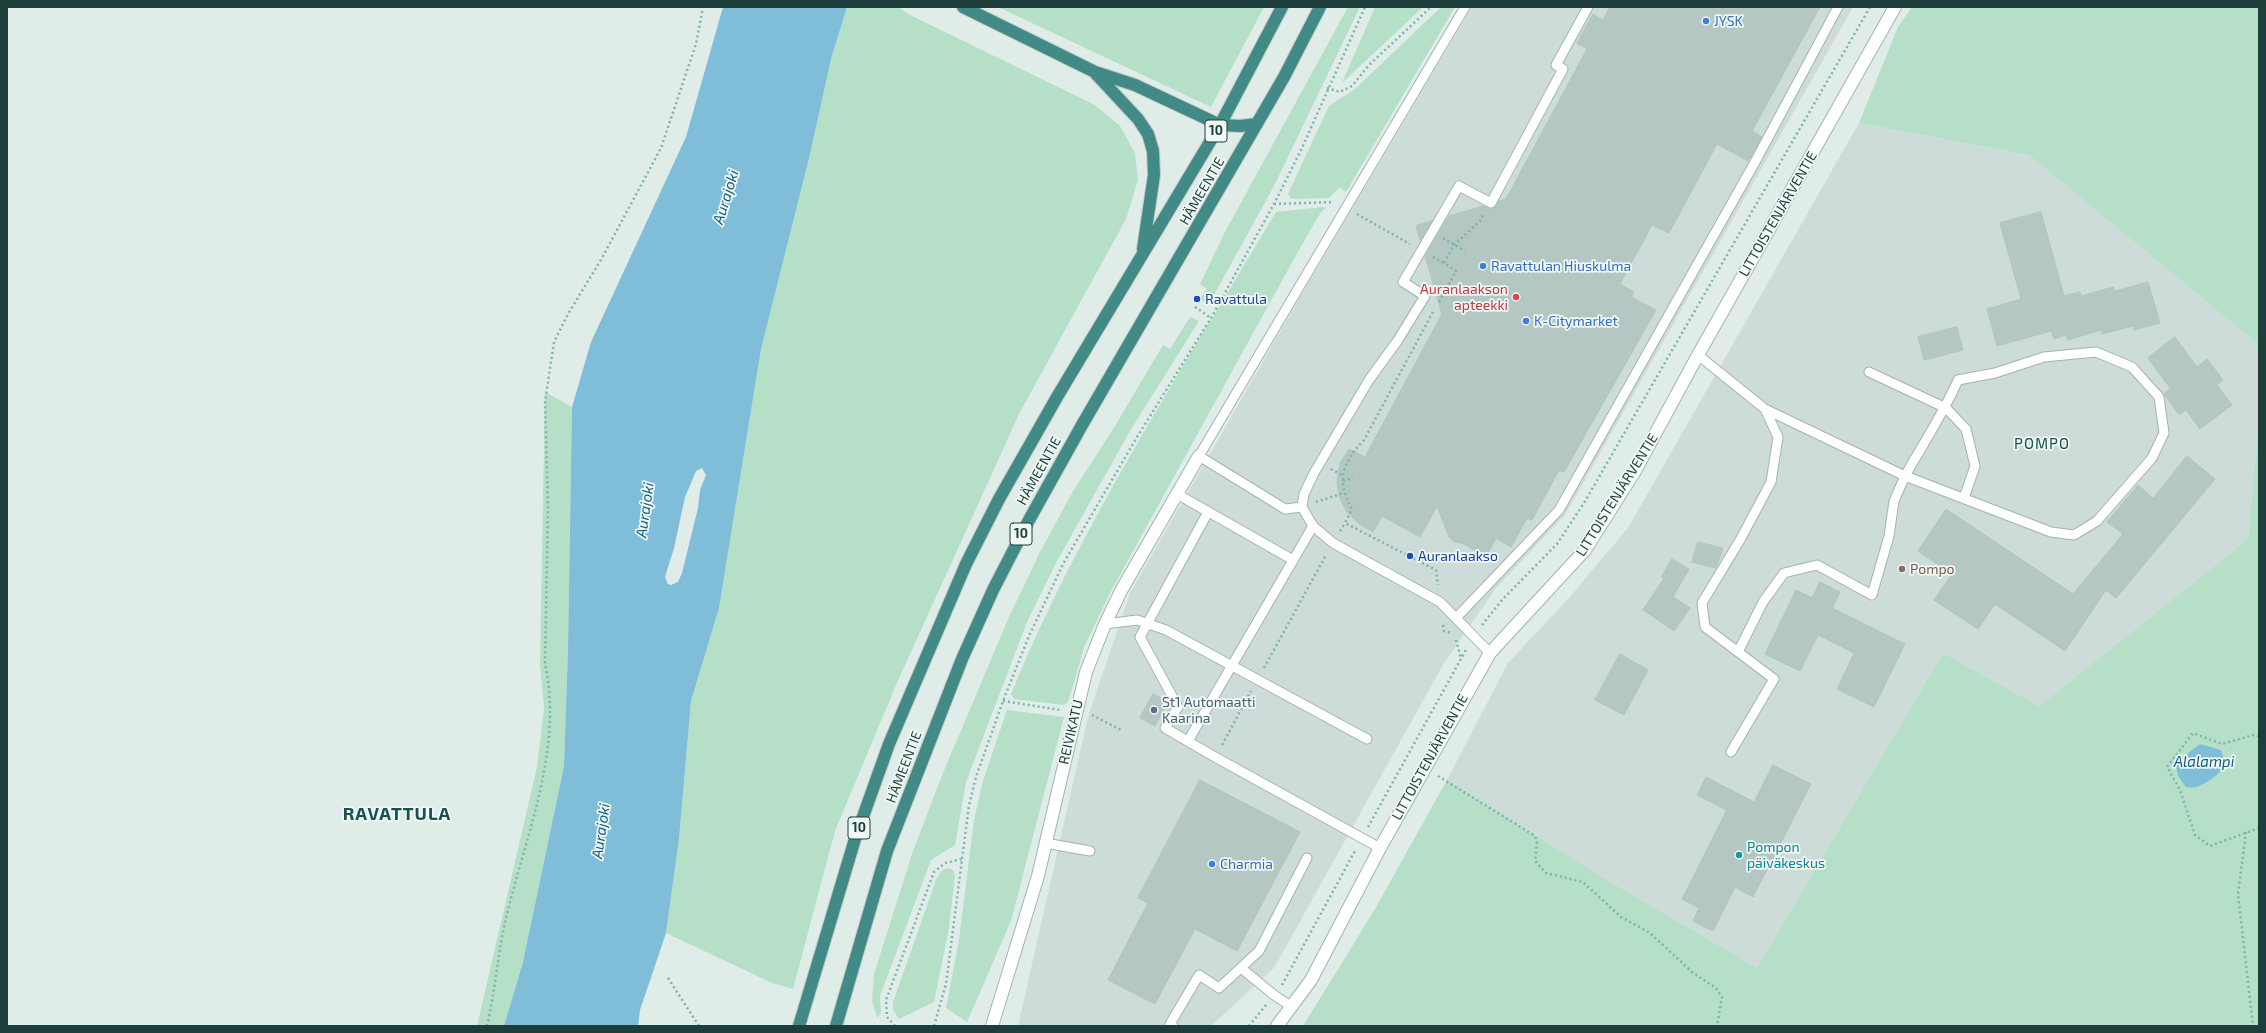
<!DOCTYPE html>
<html>
<head>
<meta charset="utf-8">
<style>
	body { margin:0 }
	#map { position:relative; width:2266px; height:1033px; overflow:hidden; background:#dfece8; font-family:"Exo 2",sans-serif }
	canvas { display:block }
	.frame { position:absolute; inset:0; border:8px solid #1e3e3b; pointer-events:none }
</style>
</head>
<body>
<div id="map">
<canvas width="2266" height="1033"></canvas>
<div class="frame"></div>
</div>
<script>
const g = document.querySelector('canvas').getContext('2d');
g.lineJoin = 'round';
function fillPath(path, color) {
  g.fillStyle = color;
  g.fill(path, 'evenodd');
}
function trace(path, color, width, dash) {
  g.strokeStyle = color;
  g.lineWidth = width;
  g.lineCap = dash ? 'butt' : 'round';
  g.setLineDash(dash || []);
  g.stroke(path);
}
function drawText(font, color, halo, rows, align = 'center') {
  g.font = font + ' "Exo 2",sans-serif';
  g.lineWidth = 3.5;
  g.setLineDash([]);
  g.textBaseline = 'middle';
  g.strokeStyle = halo;
  g.fillStyle = color;
  for (const [text, x, y, turn = 0] of rows) {
    g.save();
    g.translate(x, y);
    g.rotate((+turn || 0) * Math.PI / 180);
    g.textAlign = isNaN(turn) ? turn : align;
    if (halo) g.strokeText(text, 0, 0);
    g.fillText(text, 0, 0);
    g.restore();
  }
}
fillPath(new Path2D(`
	M1472,7H1853L1565,515L1496,588L1444,663L1274,968L1211,1026H1018L1088,717L1130,593L1300,297Z
	M1859,123L2029,155L2259,345V421L2248,539L2039,706L1943,653L1757,968L1609,881L1447,780L1508,663L1568,599L1628,528Z`), '#cddcd8');
fillPath(new Path2D(`
	M847,7H898L908,14L1095,105L1120,126L1135,153L1138,180L1126,219L1019,414L896,685L835,831L793,989L772,983L666,933L679,839L691,701L719,608L761,349L831,59Z
	M998,7H1264L1211,107Z
	M1348,7H1360L1274,186L1209,304L1200,299L1207,289L1200,284L1225,232Z
	M1375,7H1423L1342,83Z
	M1441,7H1455L1346,192L1340,187L1329,198L1291,199L1288,194L1329,106L1355,89Z
	M1912,7H2259V345L2029,155L1859,123L1898,27Z
	M1323,207L1326,208L1321,212L1300,248L1110,593L1085,645L1068,702L1064,705L1014,699L1011,694C1080,525 1182,370 1276,212Z
	M1190,317L1199,321L1130,431L1057,561L1027,622L966,782L955,845L931,860L880,996L881,1013L877,1018L872,1000L874,974L913,851L943,773L1009,617L1040,552L1072,493L1115,426L1163,345L1170,349Z
	M545,392L572,407L568,649L564,766L523,962L504,1026H477L537,767L544,708L540,665Z
	M2259,420V1026H1303L1375,909L1447,780L1609,881L1757,968L1943,653L2039,706L2248,539Z
	M1007,710L1064,717L1011,921L967,1022L946,1008L959,940L974,820L983,781Z
	M948,868L953,870L955,875L949,928L934,1002L899,1019L893,1010V1002L936,880L941,871Z`), '#b5e0c7');
fillPath(new Path2D(`
	M723,7H847L831,59L809,158L761,349L719,608L691,701L679,839L666,933L640,1010L638,1026H504L523,962L564,766L568,649L572,407L591,342L686,137ZM702,468L706,475L700,490L698,508L682,573L678,582L671,585L668,584L665,577L674,548L685,497L696,471Z
	M2200,744L2221,750C2222,754 2225,760 2224,765C2221,774 2204,785 2196,787C2193,788 2189,787 2186,787L2178,776L2176,766L2183,757Z`), '#7fbdd8');
const building = new Path2D(`
	M1610,7H1820L1752,131L1762,137L1748,161L1717,144L1669,233L1652,225L1620,284L1634,292L1631,297L1656,310L1564,472L1559,470L1532,520L1527,518L1511,547L1496,538L1486,557L1462,543L1454,542L1449,537L1437,506L1420,537L1382,516L1373,532L1358,523L1346,511L1339,496L1337,480L1340,463L1349,449L1365,457L1442,314L1425,256L1449,216L1483,206L1492,209L1499,201L1506,199L1587,49L1577,43L1593,14L1603,20Z
	M2041,212L2064,296L2080,292L2081,296L2113,287L2115,291L2148,282L2160,323L2134,330L2133,326L2102,334L2101,330L2068,340L2066,335L2054,339L2051,331L1997,346L1987,309L2021,299L2000,223Z
	M1432,221L1420,240L1416,226Z
	M1957,327L1963,350L1924,360L1918,337Z
	M2175,337L2197,367L2207,359L2223,380L2217,385L2232,405L2200,429L2186,410L2179,415L2164,394L2170,388L2148,358Z
	M2187,456L2215,479L2116,598L2106,590L2065,651L1995,604L1978,629L1934,600L1952,574L1918,551L1946,509L2073,594L2123,534L2107,522L2138,485L2153,498Z
	M1698,542L1723,548L1716,568L1692,562Z
	M1672,559L1689,569L1673,597L1690,608L1674,631L1643,610L1664,578L1662,577Z
	M1820,582L1840,592L1832,608L1905,644L1874,707L1837,689L1854,653L1818,635L1800,671L1765,654L1796,590L1812,598Z
	M1620,654L1648,670L1624,715L1595,700Z
	M1153,694L1168,702L1155,726L1140,718Z
	M1773,765L1811,784L1753,897L1735,887L1713,931L1693,921L1699,908L1682,899L1727,810L1697,795L1706,777L1754,802Z
	M1200,780L1300,832L1237,951L1195,929L1155,1004L1108,980L1148,903L1138,898Z`);
fillPath(building, '#b4c7c2');
trace(building, '#b0c6c1', 1);
const service = new Path2D(`
	M1698,355L1765,409L1905,476C1923,444 1943,414 1958,380L1995,373L2044,357L2096,352L2132,367L2159,397L2164,433L2152,458L2097,521L2074,535L2051,532L1905,476L1894,501L1889,536L1872,595L1817,565L1784,573L1763,602L1738,652
	M1869,372L1946,408L1966,429L1975,466L1964,498
	M1177,494L1293,560
	M1302,507L1285,509L1199,456L1465,7
	M1208,512L1140,637L1178,707L1165,728L1215,757L1380,848
	M1456,618L1559,510L1755,162L1838,7
	M1105,624L1137,620L1166,630L1367,739
	M1490,653L1440,602L1333,543L1313,526L1302,507L1304,494L1314,473L1369,380L1398,340L1425,296L1403,282L1459,186L1491,203L1563,69L1556,65L1588,7
	M1188,741L1313,526
	M1731,752L1774,679L1705,627L1702,603L1740,540L1771,482L1778,437L1765,409
	M1045,843L1090,851
	M1241,968L1274,995L1292,1007
	M1173,1026L1170,1024L1199,975L1219,988L1259,951L1307,858`);
const minor = new Path2D(`
	M992,1026L1038,876L1086,672L1105,624L1122,589L1199,456`);
const tertiary = new Path2D(`
	M1277,1026L1311,980L1380,848L1490,653L1585,550L1635,471L1698,355L1895,7`);
const trunk = new Path2D(`
	M963,7L1095,72L1135,85L1220,125L1240,126L1257,124
	M1096,74L1138,119L1148,134L1153,151L1154,175L1143,249
	M799,1026L855,839L889,744L966,564L999,499L1057,397L1220,125L1282,7
	M836,1026L887,851L962,659L993,590L1029,520L1082,425L1284,77L1320,7`);
trace(service, '#a1b4b1', 11);
trace(minor, '#a1b4b1', 14);
trace(tertiary, '#a1b4b1', 14);
trace(trunk, '#c0c9c8', 14);
trace(new Path2D(`
	M1327,88L1340,92L1352,86L1369,65L1431,7
	M1274,204L1333,202
	M1357,214L1410,244
	M1443,238L1465,251
	M1433,257L1444,263
	M1439,302L1456,271L1444,263L1454,245L1480,221L1484,213
	M1195,307L1211,318
	M1433,312L1364,440C1342,463 1336,480 1352,509L1345,523L1436,570L1438,585
	M1331,469L1342,475
	M1343,481L1353,478
	M1316,502L1344,493
	M1340,531L1345,523
	M1443,625L1444,631L1451,633
	M1482,625L1502,600L1557,544L1584,503L1870,7
	M1456,640L1461,658
	M1264,668L1326,555
	M1003,701L1061,710
	M1092,715L1123,731
	M2259,736L2253,735L2222,744L2193,733L2167,767L2180,790L2195,835L2210,846L2259,828
	M1222,745L1251,691
	M1438,776L1535,836L1537,842L1535,861L1546,873L1583,882L1621,917L1650,933L1692,972L1716,988L1722,997L1717,1026
	M1368,827L1467,648
	M2246,832L2238,894L2253,1026
	M668,978L699,1026
	M1282,985L1356,849
	M487,1026C496,988 498,948 508,910C528,830 563,746 545,663L548,506L545,402L554,342L568,314L602,258L661,148L696,44L703,7
	M895,1026L887,1017L886,1000L934,872L945,863L962,859
	M934,1026L946,984L969,805L976,777L1003,701L1029,636L1063,564L1137,437L1211,318L1274,204L1302,148L1365,7
	M1249,1026L1266,1005`), '#7bb4ab', 2.5, [2, 3]);
trace(service, '#fff', 9);
trace(minor, '#fff', 12);
trace(tertiary, '#fff', 12);
trace(trunk, '#428a85', 12);
for (const [x, y, r, color] of [
	[1706,21,4,"#3f7fe0"],
	[1483,266,4,"#3f7fe0"],
	[1516,297,4,"#e0444e"],
	[1197,299,4,"#1a4fb4"],
	[1526,321,4,"#3f7fe0"],
	[1410,556,4,"#1a4fb4"],
	[1902,569,4,"#8d6e63"],
	[1154,710,4,"#5c6f8a"],
	[1739,855,4,"#0f9aa8"],
	[1212,864,4,"#3f7fe0"]
]) {
  const dot = new Path2D();
  dot.arc(x, y, r, 0, 2 * Math.PI);
  g.fillStyle = color;
  g.fill(dot);
  trace(dot, '#f0f8f5', 1.5);
}
for (const [x, y, w] of [
	[1216,131,22],
	[1021,534,22],
	[859,828,22]
]) {
  const box = new Path2D();
  box.roundRect(x - w / 2, y - 11, w, 22, 3);
  g.fillStyle = '#f0f8f5';
  g.fill(box);
  trace(box, '#1e3e3b', 1);
}
drawText('bold 13px', '#1e3e3b', null, [
	["10",1216,131],
	["10",1021,534],
	["10",859,828]
]);
drawText('14px', '#366cbe', '#f0f8f5', [
	["JYSK",1714,21],
	["Ravattulan Hiuskulma",1491,266],
	["K-Citymarket",1534,321],
	["Charmia",1220,864]
], 'left');
drawText('14px', '#1e3e3b', '#f0f8f5', [
	["HÄMEENTIE",1202,191,-60],
	["LITTOISTENJÄRVENTIE",1778,214,-60],
	["HÄMEENTIE",1039,471,-61],
	["LITTOISTENJÄRVENTIE",1617,495,-58],
	["REIVIKATU",1071,732,-77],
	["LITTOISTENJÄRVENTIE",1430,757,-61],
	["HÄMEENTIE",904,767,-69]
]);
drawText('14px', '#be3a42', '#f0f8f5', [
	["Auranlaakson",1508,289],
	["apteekki",1508,305]
], 'right');
drawText('14px', '#164399', '#f0f8f5', [
	["Ravattula",1205,299],
	["Auranlaakso",1418,556]
], 'left');
drawText('14px', '#785e54', '#f0f8f5', [
	["Pompo",1910,569]
], 'left');
drawText('14px', '#4e5e75', '#f0f8f5', [
	["St1 Automaatti",1162,702],
	["Kaarina",1162,718]
], 'left');
drawText('14px', '#0d838f', '#f0f8f5', [
	["Pompon",1747,847],
	["päiväkeskus",1747,863]
], 'left');
drawText('italic 15px', '#115c81', '#f0f8f5', [
	["Aurajoki",726,197,-73],
	["Aurajoki",645,510,-82],
	["Alalampi",2204,762],
	["Aurajoki",601,831,-82]
]);
g.letterSpacing = '1px';
drawText('15px', '#18524d', '#f0f8f5', [
	["POMPO",2042,444]
]);
g.letterSpacing = '0px';
g.letterSpacing = '1px';
drawText('bold 18px', '#18524d', '#f0f8f5', [
	["RAVATTULA",397,814]
]);
g.letterSpacing = '0px';
</script>
</body>
</html>
